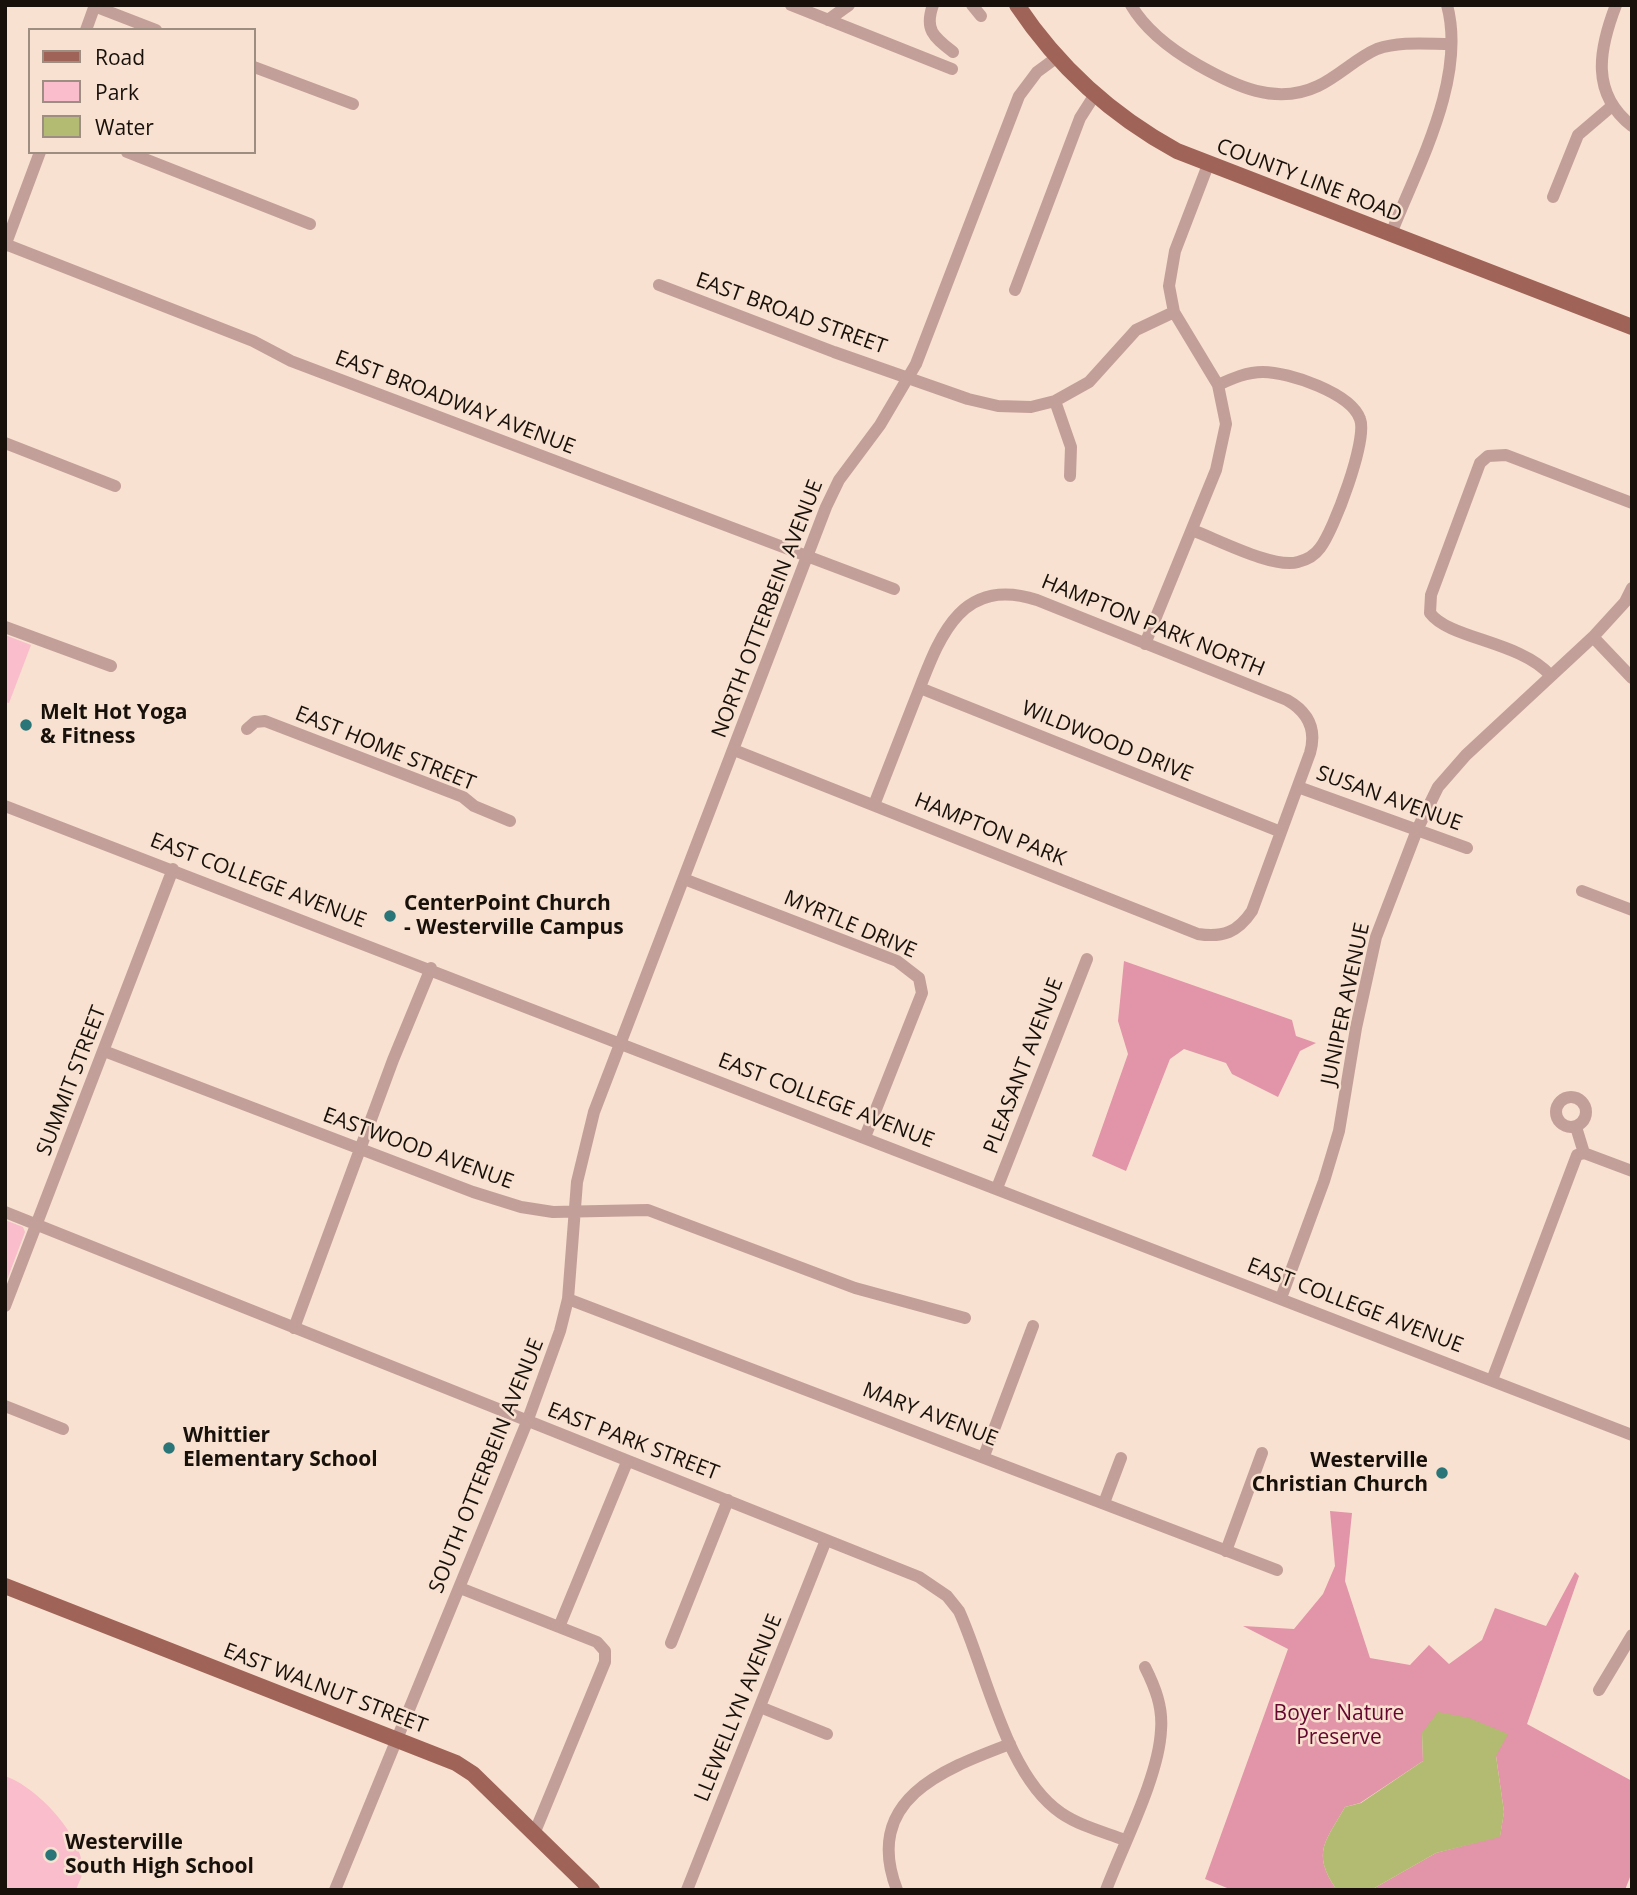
<!DOCTYPE html>
<html>
<head>
<meta charset="utf-8">
<style>
	body { margin:0 }
	#map { position:relative; width:1637px; height:1895px; overflow:hidden; background:#f8e1d0; font-family:"Open Sans",sans-serif }
	canvas { display:block }
	.frame { position:absolute; inset:0; border:7px solid #18110b; pointer-events:none }
	.legend { position:absolute; left:28px; top:28px; width:228px; height:126px; box-sizing:border-box; background:#f8e1d0; border:2px solid #9e8e81; margin:0; padding:9px 12px; list-style:none; font-size:21px; color:#18110b }
	.legend li { display:flex; align-items:center; gap:14px; height:35px }
	.legend b { width:35px; border:2px solid #9e8e81 }
</style>
</head>
<body>
<div id="map">
<canvas width="1637" height="1895"></canvas>
<div class="frame"></div>
<ul class="legend">
<li><b style="height:9px;background:#a06358"></b>Road</li>
<li><b style="height:19px;background:#f9bdcb"></b>Park</li>
<li><b style="height:19px;background:#b2bb71"></b>Water</li>
</ul>
</div>
<script>
const g = document.querySelector('canvas').getContext('2d');
g.lineJoin = 'round';
function fillPath(path, color) {
  g.fillStyle = color;
  g.fill(path, 'evenodd');
}
function trace(path, color, width, dash) {
  g.strokeStyle = color;
  g.lineWidth = width;
  g.lineCap = dash ? 'butt' : 'round';
  g.setLineDash(dash || []);
  g.stroke(path);
}
function drawText(font, color, halo, rows, align = 'center') {
  g.font = font + ' "Open Sans",sans-serif';
  g.lineWidth = 5;
  g.setLineDash([]);
  g.textBaseline = 'middle';
  g.strokeStyle = halo;
  g.fillStyle = color;
  for (const [text, x, y, turn = 0] of rows) {
    g.save();
    g.translate(x, y);
    g.rotate((+turn || 0) * Math.PI / 180);
    g.textAlign = isNaN(turn) ? turn : align;
    if (halo) g.strokeText(text, 0, 0);
    g.fillText(text, 0, 0);
    g.restore();
  }
}
fillPath(new Path2D(`
	M5,635L31,645L9,703L5,702Z
	M5,1220L23,1227L25,1232L5,1285Z
	M5,1776C37,1787 81,1834 83,1869C83,1875 78,1884 76,1890H5Z`), '#f9bdcb');
fillPath(new Path2D(`
	M1124,961L1292,1020L1296,1036L1316,1043L1300,1051L1278,1097L1232,1074L1226,1063L1184,1049L1170,1059L1126,1171L1092,1156L1128,1054L1118,1021Z
	M1330,1511L1352,1513L1345,1581L1370,1658L1410,1665L1429,1645L1449,1664L1482,1640L1495,1608L1546,1626L1575,1572L1579,1576L1527,1724L1632,1781V1872L1625,1890H1371L1436,1853L1500,1836L1504,1812L1496,1756L1422,1733L1423,1761L1360,1803L1345,1807C1326,1841 1311,1852 1336,1889L1344,1890H1232L1205,1879L1288,1649L1243,1626L1294,1629L1323,1594L1335,1566Z`), '#e294a8');
fillPath(new Path2D(`
	M1438,1712L1469,1718L1508,1734L1496,1756L1504,1812L1500,1837L1436,1853L1371,1890L1336,1889C1311,1852 1326,1841 1345,1807L1361,1803L1423,1761L1422,1733Z`), '#b2bb71');
trace(new Path2D(`
	M791,5L952,69
	M933,5C924,30 934,37 953,52
	M972,5L981,16
	M1131,5C1146,31 1172,50 1198,65C1235,86 1276,106 1318,86C1339,76 1356,58 1377,49C1400,41 1427,44 1451,44
	M1616,5C1599,49 1590,93 1632,126
	M94,6L156,30
	M828,20L849,5
	M86,30L95,5
	M254,67L353,104
	M127,152L310,224
	M1553,197L1578,135L1612,106
	M1391,234C1417,167 1467,79 1447,5
	M5,244L253,341L291,361L894,589
	M5,246L40,152
	M659,285L834,352L968,399L998,406L1031,407L1055,401L1089,382L1136,330L1174,312
	M1015,290L1080,118L1094,96
	M1055,401L1071,447L1070,476
	M5,443L115,486
	M1192,530C1217,539 1273,569 1298,562C1306,560 1315,555 1320,548C1334,530 1368,439 1360,419C1351,393 1289,372 1263,372C1247,372 1233,378 1218,385
	M5,627L111,666
	M1593,637L1632,678
	M1145,644L1216,470L1226,424L1218,385L1174,312L1169,286L1175,251L1208,165
	M1550,675C1520,641 1449,639 1430,613L1431,595L1480,463L1488,456L1506,455L1632,503
	M920,688L1281,832
	M247,729L255,722L265,721L463,797L474,806L510,821
	M734,750L1198,934C1223,938 1238,932 1252,911L1310,753C1317,729 1308,712 1287,700L1037,600C955,574 937,646 913,705C900,739 887,772 874,805
	M1298,787L1467,848
	M5,806L1632,1435
	M684,879L897,961L919,978L922,993L865,1137
	M1582,891L1632,910
	M104,1051L473,1192L521,1207L553,1212L648,1210L855,1288L965,1318
	M1556 1112a15 15 0 1 1 30 0a15 15 0 1 1-30 0Z
	M1576,1127L1584,1153
	M1584,1153L1632,1171
	M997,1188L1087,959
	M5,1212L919,1577L947,1596L959,1611C986,1670 1006,1776 1061,1813C1080,1826 1104,1832 1125,1840
	M1281,1298L1324,1181L1339,1131L1356,1028L1376,937L1417,830L1438,787L1466,755L1593,637L1625,602L1632,588
	M568,1299L1277,1570
	M5,1306L173,869
	M294,1328L393,1060L431,968
	M1492,1380L1577,1155L1584,1153
	M5,1406L63,1429
	M984,1456L1033,1326
	M1104,1503L1121,1458
	M1226,1551L1262,1453
	M460,1588L597,1642L605,1651V1662L534,1834
	M559,1627L627,1462
	M671,1643L728,1500
	M1599,1690L1632,1635
	M760,1707L827,1734
	M335,1890L527,1422L560,1331L568,1299L577,1182L594,1112L826,507L839,480L880,425L916,364L1019,96L1037,72L1056,58
	M687,1890L826,1540
	M897,1890C862,1799 944,1769 1010,1744
	M1106,1890C1123,1845 1159,1776 1161,1730C1163,1707 1155,1687 1145,1667`), '#c39f99', 12);
trace(new Path2D(`
	M1017,5C1059,68 1111,115 1177,151L1632,327
	M5,1586L456,1763L473,1774L592,1890`), '#a06358', 16);
for (const [x, y, r, color] of [
	[26,725,7,"#2a7577"],
	[390,916,7,"#2a7577"],
	[169,1448,7,"#2a7577"],
	[1442,1473,7,"#2a7577"],
	[51,1855,7,"#2a7577"]
]) {
  const dot = new Path2D();
  dot.arc(x, y, r, 0, 2 * Math.PI);
  g.fillStyle = color;
  g.fill(dot);
  trace(dot, '#f8e1d0', 2.5);
}
drawText('21px', '#18110b', '#f8e1d0', [
	["COUNTY LINE ROAD",1309,181,21],
	["EAST BROAD STREET",791,314,20],
	["EAST BROADWAY AVENUE",455,403,21],
	["NORTH OTTERBEIN AVENUE",768,609,-69],
	["HAMPTON PARK NORTH",1153,626,22],
	["WILDWOOD DRIVE",1107,742,22],
	["EAST HOME STREET",385,749,22],
	["SUSAN AVENUE",1389,799,20],
	["HAMPTON PARK",990,830,22],
	["EAST COLLEGE AVENUE",258,881,21],
	["MYRTLE DRIVE",850,925,23],
	["JUNIPER AVENUE",1346,1004,-78],
	["PLEASANT AVENUE",1024,1066,-69],
	["SUMMIT STREET",72,1081,-69],
	["EAST COLLEGE AVENUE",826,1101,21],
	["EASTWOOD AVENUE",418,1149,20],
	["EAST COLLEGE AVENUE",1355,1306,21],
	["MARY AVENUE",930,1415,21],
	["EAST PARK STREET",633,1442,21],
	["SOUTH OTTERBEIN AVENUE",487,1466,-68],
	["EAST WALNUT STREET",325,1689,21],
	["LLEWELLYN AVENUE",739,1708,-68]
]);
drawText('bold 21px', '#18110b', '#f8e1d0', [
	["Melt Hot Yoga",40,713],
	["& Fitness",40,737],
	["CenterPoint Church",404,904],
	["- Westerville Campus",404,928],
	["Whittier",183,1436],
	["Elementary School",183,1460],
	["Westerville",1428,1461,"right"],
	["Christian Church",1428,1485,"right"],
	["Westerville",65,1843],
	["South High School",65,1867]
], 'left');
drawText('21px', '#64062f', '#f8e1d0', [
	["Boyer Nature",1339,1714],
	["Preserve",1339,1738]
]);
</script>
</body>
</html>
